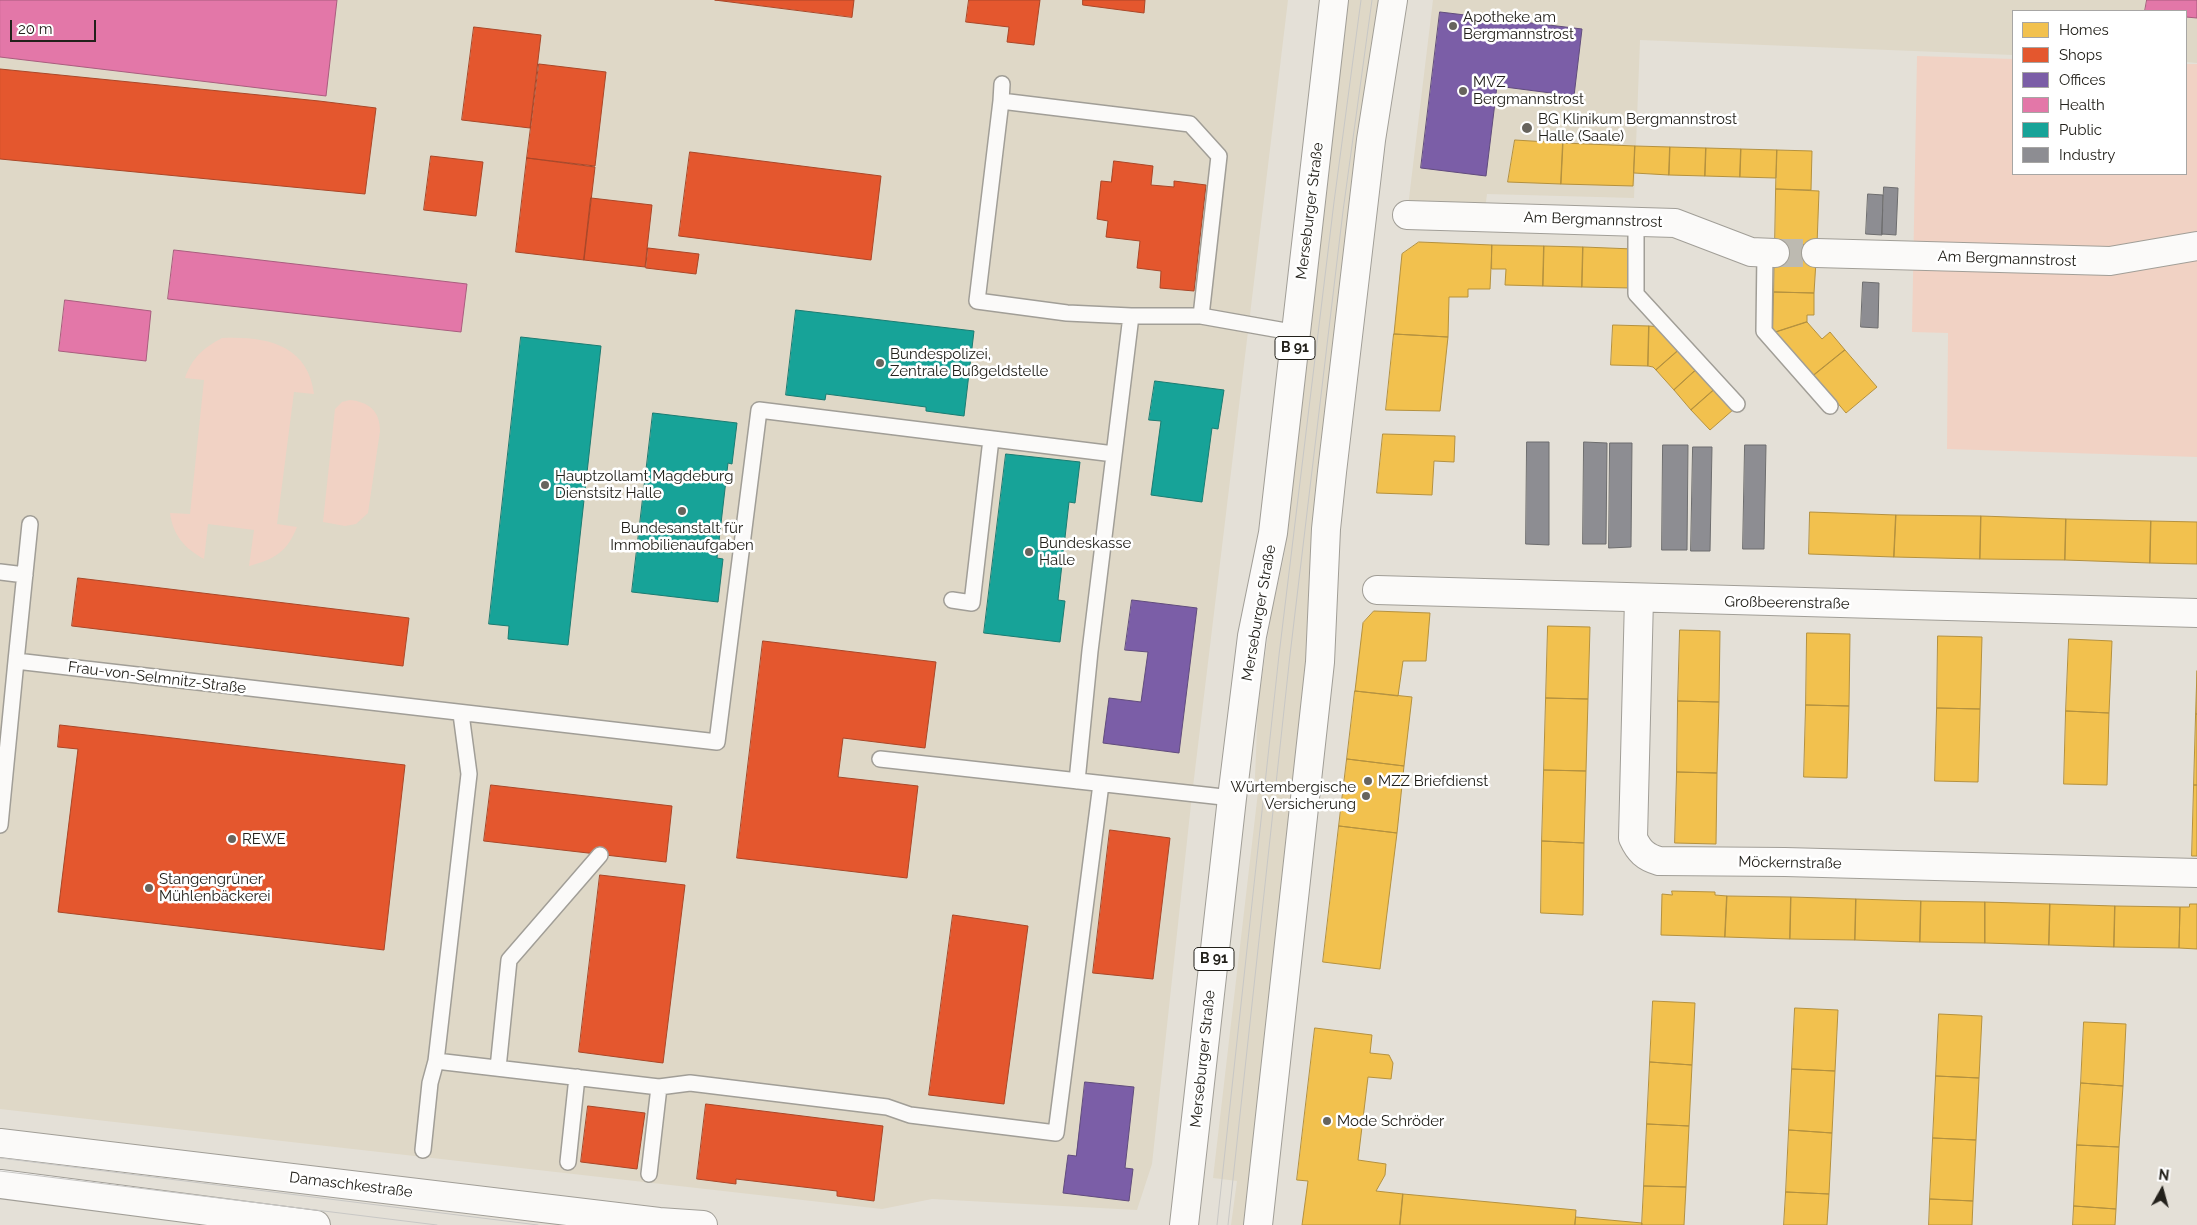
<!DOCTYPE html>
<html>
<head>
<meta charset="utf-8">
<style>
	body { margin:0 }
	#map { position:relative; width:2197px; height:1225px; overflow:hidden; background:#e4e0d7; font-family:Raleway,sans-serif }
	canvas { display:block }
	.legend { position:absolute; left:2012px; top:10px; width:175px; height:165px; box-sizing:border-box; background:#fff; border:1px solid #a7a6a4; margin:0; padding:6px 9px; list-style:none; font-size:15px; color:#23211b }
	.legend li { display:flex; align-items:center; gap:10px; height:25px }
	.legend b { width:25px; border:1px solid #a7a6a4 }
	.north { position:absolute; left:2137px; top:1165px; width:50px; height:50px; -webkit-text-stroke:4px #fff; paint-order:stroke; rotate:7deg; font-size:14px; font-weight:700; line-height:20px; text-align:center; color:#23211b }
	.north::after { content:''; display:block; margin:auto; width:18px; height:22px; background:#23211b; clip-path:polygon(50% 0,100% 100%,50% 72%,0 100%) }
	.scale { position:absolute; left:10px; top:20px; width:86px; height:22px; box-sizing:border-box; border:2px solid #23211b; border-top:0; padding-left:6px; font-size:15px; line-height:18px; white-space:nowrap; color:#23211b; -webkit-text-stroke:4px #fff; paint-order:stroke }
</style>
</head>
<body>
<div id="map">
<canvas width="2197" height="1225"></canvas>
<ul class="legend">
<li><b style="height:14px;background:#f2c14e"></b>Homes</li>
<li><b style="height:14px;background:#e4572e"></b>Shops</li>
<li><b style="height:14px;background:#7b5ea7"></b>Offices</li>
<li><b style="height:14px;background:#e377a8"></b>Health</li>
<li><b style="height:14px;background:#17a398"></b>Public</li>
<li><b style="height:14px;background:#8d8d92"></b>Industry</li>
</ul>
<div class="north">N</div>
<div class="scale">20 m</div>
</div>
<script>
const g = document.querySelector('canvas').getContext('2d');
g.lineJoin = 'round';
function fillPath(path, color) {
  g.fillStyle = color;
  g.fill(path, 'evenodd');
}
function trace(path, color, width, dash) {
  g.strokeStyle = color;
  g.lineWidth = width;
  g.lineCap = dash ? 'butt' : 'round';
  g.setLineDash(dash || []);
  g.stroke(path);
}
function drawText(font, color, halo, rows, align = 'center') {
  g.font = font + ' Raleway,sans-serif';
  g.lineWidth = 5;
  g.setLineDash([]);
  g.textBaseline = 'middle';
  g.strokeStyle = halo;
  g.fillStyle = color;
  for (const [text, x, y, turn = 0] of rows) {
    g.save();
    g.translate(x, y);
    g.rotate((+turn || 0) * Math.PI / 180);
    g.textAlign = isNaN(turn) ? turn : align;
    if (halo) g.strokeText(text, 0, 0);
    g.fillText(text, 0, 0);
    g.restore();
  }
}
fillPath(new Path2D(`
	M0,0H1288L1192,795L1152,1164L1137,1210L932,1199L882,1209L0,1109Z
	M1348,0H1379L1351,190L1312,534L1307,650L1288,851L1245,1225H1231L1237,1181L1213,1178L1258,792L1255,777L1258,705L1271,614L1284,557Z
	M1433,0H2197V63L2186,62V11H2013V55L1640,40L1634,198L1487,194L1484,217L1407,215Z`), '#dfd8c7');
fillPath(new Path2D(`
	M1917,56L2013,59V174H2186V64H2197V457L1947,449L1948,333L1912,332Z
	M222,338C265,336 308,344 314,394L294,392L277,524L297,527C287,552 275,559 249,566L254,530L208,524L204,559C184,548 173,535 170,513L190,514L204,380L185,378C192,358 203,348 222,338Z
	M350,400C369,402 380,411 380,431L368,513L356,524L345,526L323,522L335,409L342,402Z`), '#f1d2c4');
const homes = new Path2D(`
	M1515,140L1563,143L1561,184L1508,182Z
	M1563,143L1635,146L1633,186L1561,184Z
	M1635,146L1670,147L1669,175L1634,173Z
	M1670,147L1706,148L1705,176L1669,175Z
	M1706,148L1741,149L1740,177L1705,176Z
	M1741,149L1777,150L1776,178L1740,177Z
	M1777,150L1812,151L1811,190L1776,189Z
	M1776,189L1819,191L1817,245H1775Z
	M1419,242L1492,245L1490,289H1468V297H1449L1448,337L1394,334L1402,254Z
	M1492,245L1544,246L1543,286L1505,285L1506,269H1492Z
	M1775,245H1817L1814,293L1774,292Z
	M1544,246L1583,247L1582,287L1543,286Z
	M1583,247L1633,249L1631,288L1582,287Z
	M1774,292L1814,293V315H1807V322L1773,333Z
	M1807,322L1822,339L1830,332L1845,350L1814,375L1773,333Z
	M1613,325L1649,326L1648,366L1611,365Z
	M1649,326L1664,327L1681,348L1656,370L1653,367L1648,366Z
	M1394,334L1448,337L1440,411L1386,410Z
	M1681,348L1698,368L1674,390L1656,370Z
	M1845,350L1877,387L1846,413L1814,375Z
	M1698,368L1716,388L1691,410L1674,390Z
	M1716,388L1734,409L1710,430L1691,410Z
	M1383,434L1455,436L1454,462L1434,461L1432,495L1377,493Z
	M1810,512L1896,515L1894,557L1809,554Z
	M1896,515L1981,516L1980,559L1894,557Z
	M1981,516L2066,519L2065,560L1980,559Z
	M2066,519L2151,521L2150,563L2065,560Z
	M2151,521L2197,522V564L2150,563Z
	M1374,611L1430,613L1426,661H1403L1398,696L1355,691L1363,623Z
	M1548,626L1590,627L1588,699L1546,698Z
	M1680,630L1720,631L1719,702L1678,701Z
	M1807,633L1850,634L1849,706L1806,705Z
	M1938,636L1982,637L1980,709L1937,708Z
	M2069,639L2112,641L2109,713L2066,711Z
	M2197,671V714H2196Z
	M1355,691L1412,697L1404,766L1347,759Z
	M1546,698L1588,699L1586,771L1544,770Z
	M1678,701L1719,702L1717,773L1677,772Z
	M1806,705L1849,706L1847,778L1804,777Z
	M1937,708L1980,709L1978,782L1935,781Z
	M2066,711L2109,713L2107,785L2064,784Z
	M2196,714H2197V785H2194Z
	M1347,759L1404,766L1397,833L1339,826Z
	M1544,770L1586,771L1584,843L1542,841Z
	M1677,772L1717,773L1716,844L1675,843Z
	M2194,785H2197V856H2192Z
	M1339,826L1397,833L1380,969L1323,962Z
	M1542,841L1584,843L1583,915L1541,913Z
	M1672,891L1715,892V895L1727,896L1725,937L1661,935L1662,894L1672,895Z
	M1727,896L1791,897L1790,939L1725,937Z
	M1791,897L1856,899L1855,940L1790,939Z
	M1856,899L1921,901L1920,942L1855,940Z
	M1921,901L1985,902V943L1920,942Z
	M1985,902L2050,904L2049,945L1985,943Z
	M2050,904L2115,906L2114,947L2049,945Z
	M2190,904H2197V949L2179,948L2180,907H2189Z
	M2115,906L2180,907L2179,948L2114,947Z
	M1653,1001L1695,1003L1692,1065L1650,1062Z
	M1795,1008L1838,1010L1835,1071L1792,1069Z
	M1939,1014L1982,1016L1979,1078L1936,1076Z
	M2084,1022L2126,1024L2123,1086L2081,1083Z
	M1315,1028L1372,1035L1370,1053L1389,1055L1393,1063L1391,1079L1368,1077L1358,1160L1386,1164L1385,1175L1376,1191L1403,1194L1400,1225H1302L1308,1181L1297,1180Z
	M1650,1062L1692,1065L1689,1126L1647,1124Z
	M1792,1069L1835,1071L1832,1133L1789,1130Z
	M1936,1076L1979,1078L1976,1140L1933,1138Z
	M2081,1083L2123,1086L2119,1147L2077,1145Z
	M1647,1124L1689,1126L1686,1187L1644,1186Z
	M1789,1130L1832,1133L1829,1194L1786,1192Z
	M1933,1138L1976,1140L1973,1201L1930,1199Z
	M2077,1145L2119,1147L2116,1209L2074,1206Z
	M1644,1186L1686,1187L1684,1225H1642Z
	M1786,1192L1829,1194L1827,1225H1784Z
	M1403,1194L1576,1210L1575,1225H1400Z
	M1930,1199L1973,1201L1972,1225H1929Z
	M2074,1206L2116,1209L2115,1225H2073Z
	M1576,1217L1642,1223V1225H1575Z`);
fillPath(homes, '#f2c14e');
trace(homes, '#b4913f', 1);
const shops = new Path2D(`
	M715,0H854L852,17Z
	M969,0H1040L1034,45L1007,42L1009,27L966,22Z
	M1083,0H1145L1144,13L1083,5Z
	M474,27L541,35L530,128L462,120Z
	M539,64L606,72L595,166L527,158Z
	M0,69L319,101L376,108L365,194L0,159Z
	M690,152L881,176L871,260L679,236Z
	M431,156L483,162L476,216L424,210Z
	M527,158L595,167L584,260L516,252Z
	M1114,161L1153,166L1151,185L1174,187V181L1206,185L1194,291L1160,288L1161,271L1137,268L1140,241L1106,237L1108,221L1097,219L1101,181L1111,182Z
	M591,198L652,205L645,267L584,260Z
	M648,248L699,254L696,274L646,268Z
	M78,578L409,618L403,666L72,626Z
	M763,641L936,662L925,748L843,738L838,777L918,786L907,878L737,858Z
	M60,725L405,765L384,950L58,912L78,749L58,747Z
	M491,785L672,806L666,862L484,841Z
	M1110,830L1170,838L1153,979L1093,973Z
	M600,875L685,885L663,1063L579,1052Z
	M953,915L1028,926L1004,1104L929,1095Z
	M706,1104L883,1126L874,1201L837,1196V1191L736,1179V1184L697,1179Z
	M588,1106L645,1113L637,1169L581,1162Z`);
fillPath(shops, '#e4572e');
trace(shops, '#aa4728', 1);
const offices = new Path2D(`
	M1440,12L1582,29L1574,96L1497,86L1486,176L1421,168Z
	M1132,600L1197,608L1179,753L1103,743L1109,698L1141,702L1148,652L1125,650Z
	M1085,1082L1134,1087L1125,1168L1133,1169L1129,1201L1063,1193L1068,1155L1076,1156Z`);
fillPath(offices, '#7b5ea7');
trace(offices, '#614c7d', 1);
const health = new Path2D(`
	M0,0H337L326,96L0,57Z
	M2147,0H2197V18L2186,17V11H2145Z
	M174,250L467,284L461,332L168,299Z
	M65,300L151,311L146,361L59,351Z`);
fillPath(health, '#e377a8');
trace(health, '#a95d7e', 1);
const public = new Path2D(`
	M796,310L974,331L964,416L926,411V407L826,394L825,400L786,395Z
	M521,337L601,346L568,645L508,639L509,626L489,624Z
	M1155,381L1224,390L1218,429L1212,428L1202,502L1151,495L1161,421L1149,420Z
	M653,413L737,423L732,464L728,463L717,558L723,559L718,602L632,592Z
	M1006,454L1080,462L1075,503L1069,502L1058,600L1065,601L1060,642L984,633Z`);
fillPath(public, '#17a398');
trace(public, '#1b7c72', 1);
const industry = new Path2D(`
	M1884,187L1898,188L1896,235L1882,234Z
	M1868,194L1883,195L1882,235L1866,234Z
	M1863,282L1879,283L1878,328L1861,327Z
	M1527,442H1549V545L1526,544Z
	M1584,442L1607,443L1606,544H1583Z
	M1610,443H1632L1631,547L1609,548Z
	M1663,445H1688L1687,550H1662Z
	M1745,445H1766L1764,549H1743Z
	M1693,447H1712L1710,551H1691Z`);
fillPath(industry, '#8d8d92');
trace(industry, '#6d6d6e', 1);
trace(new Path2D(`
	M1775,253H1816`), '#bdbab1', 28, [28, 14]);
const service = new Path2D(`
	M1001,101L1002,84
	M1636,222V294L1737,404
	M1765,252L1764,331L1830,406
	M1201,316L1219,156L1190,124L1001,101L977,301L1067,313L1131,316H1201L1297,333
	M0,572L25,575
	M952,600L972,603L991,439
	M16,661L30,524
	M461,714L469,774L436,1061L659,1087L690,1083L887,1107L910,1115L1056,1133L1101,784
	M880,759L1232,798
	M1077,781L1090,651L1131,316
	M0,825L16,661L717,742L759,410L1114,454
	M498,1068L509,960L600,855
	M423,1150L430,1083L436,1061
	M568,1162L577,1077
	M649,1174L659,1087`);
const minor = new Path2D(`
	M1407,215L1675,223L1751,252L1775,253
	M1816,253L2110,261L2197,246
	M1377,590L2197,613
	M1639,598L1633,838C1639,851 1645,857 1659,861L1785,862L2197,873`);
const tertiary = new Path2D(`
	M0,1143L659,1222L703,1225
	M0,1184L316,1225`);
const primary = new Path2D(`
	M1184,1225L1232,798L1252,636L1273,533L1334,0
	M1258,1225L1320,662L1326,529L1332,472L1371,140L1393,0`);
trace(service, '#a19e97', 18);
trace(minor, '#a19e97', 30);
trace(tertiary, '#a19e97', 30);
trace(primary, '#a19e97', 30);
trace(service, '#fbfaf9', 15);
trace(minor, '#fbfaf9', 28);
trace(tertiary, '#fbfaf9', 28);
trace(primary, '#fbfaf9', 28);
trace(new Path2D(`
	M0,1158L538,1225
	M0,1171L437,1225
	M1217,1225L1279,655L1334,202L1361,0
	M1228,1225L1290,655L1343,211L1372,0`), '#c8c7c5', 1);
for (const [x, y, r, color] of [
	[1453,26,5,"#67645d"],
	[1463,91,5,"#67645d"],
	[1527,128,6,"#67645d"],
	[880,363,5,"#67645d"],
	[545,485,5,"#67645d"],
	[682,511,5,"#67645d"],
	[1029,552,5,"#67645d"],
	[1368,781,5,"#67645d"],
	[1366,796,5,"#67645d"],
	[232,839,5,"#67645d"],
	[149,888,5,"#67645d"],
	[1327,1121,5,"#67645d"]
]) {
  const dot = new Path2D();
  dot.arc(x, y, r, 0, 2 * Math.PI);
  g.fillStyle = color;
  g.fill(dot);
  trace(dot, '#fff', 2);
}
for (const [x, y, w] of [
	[1295,348,40],
	[1214,959,40]
]) {
  const box = new Path2D();
  box.roundRect(x - w / 2, y - 11.5, w, 23, 4);
  g.fillStyle = '#fff';
  g.fill(box);
  trace(box, '#23211b', 1);
}
drawText('bold 14px', '#23211b', null, [
	["B 91",1295,348],
	["B 91",1214,959]
]);
drawText('15px', '#23211b', '#fff', [
	["Apotheke am",1463,17],
	["Bergmannstrost",1463,34],
	["MVZ",1473,82],
	["Bergmannstrost",1473,99],
	["BG Klinikum Bergmannstrost",1538,119],
	["Halle (Saale)",1538,136],
	["Bundespolizei,",890,354],
	["Zentrale Bußgeldstelle",890,371],
	["Hauptzollamt Magdeburg",555,476],
	["Dienstsitz Halle",555,493],
	["Bundesanstalt für",682,528,"center"],
	["Immobilienaufgaben",682,545,"center"],
	["Bundeskasse",1039,543],
	["Halle",1039,560],
	["MZZ Briefdienst",1378,781],
	["Würtembergische",1356,787,"right"],
	["Versicherung",1356,804,"right"],
	["REWE",242,839],
	["Stangengrüner",159,879],
	["Mühlenbäckerei",159,896],
	["Mode Schröder",1337,1121]
], 'left');
drawText('15px', '#23211b', '#fff', [
	["Merseburger Straße",1310,211,-83],
	["Am Bergmannstrost",1593,220,2],
	["Am Bergmannstrost",2007,259,2],
	["Großbeerenstraße",1787,603,1],
	["Merseburger Straße",1259,613,-80],
	["Frau-von-Selmnitz-Straße",157,678,7],
	["Möckernstraße",1790,863,1],
	["Merseburger Straße",1203,1059,-84],
	["Damaschkestraße",351,1185,7]
]);
</script>
</body>
</html>
